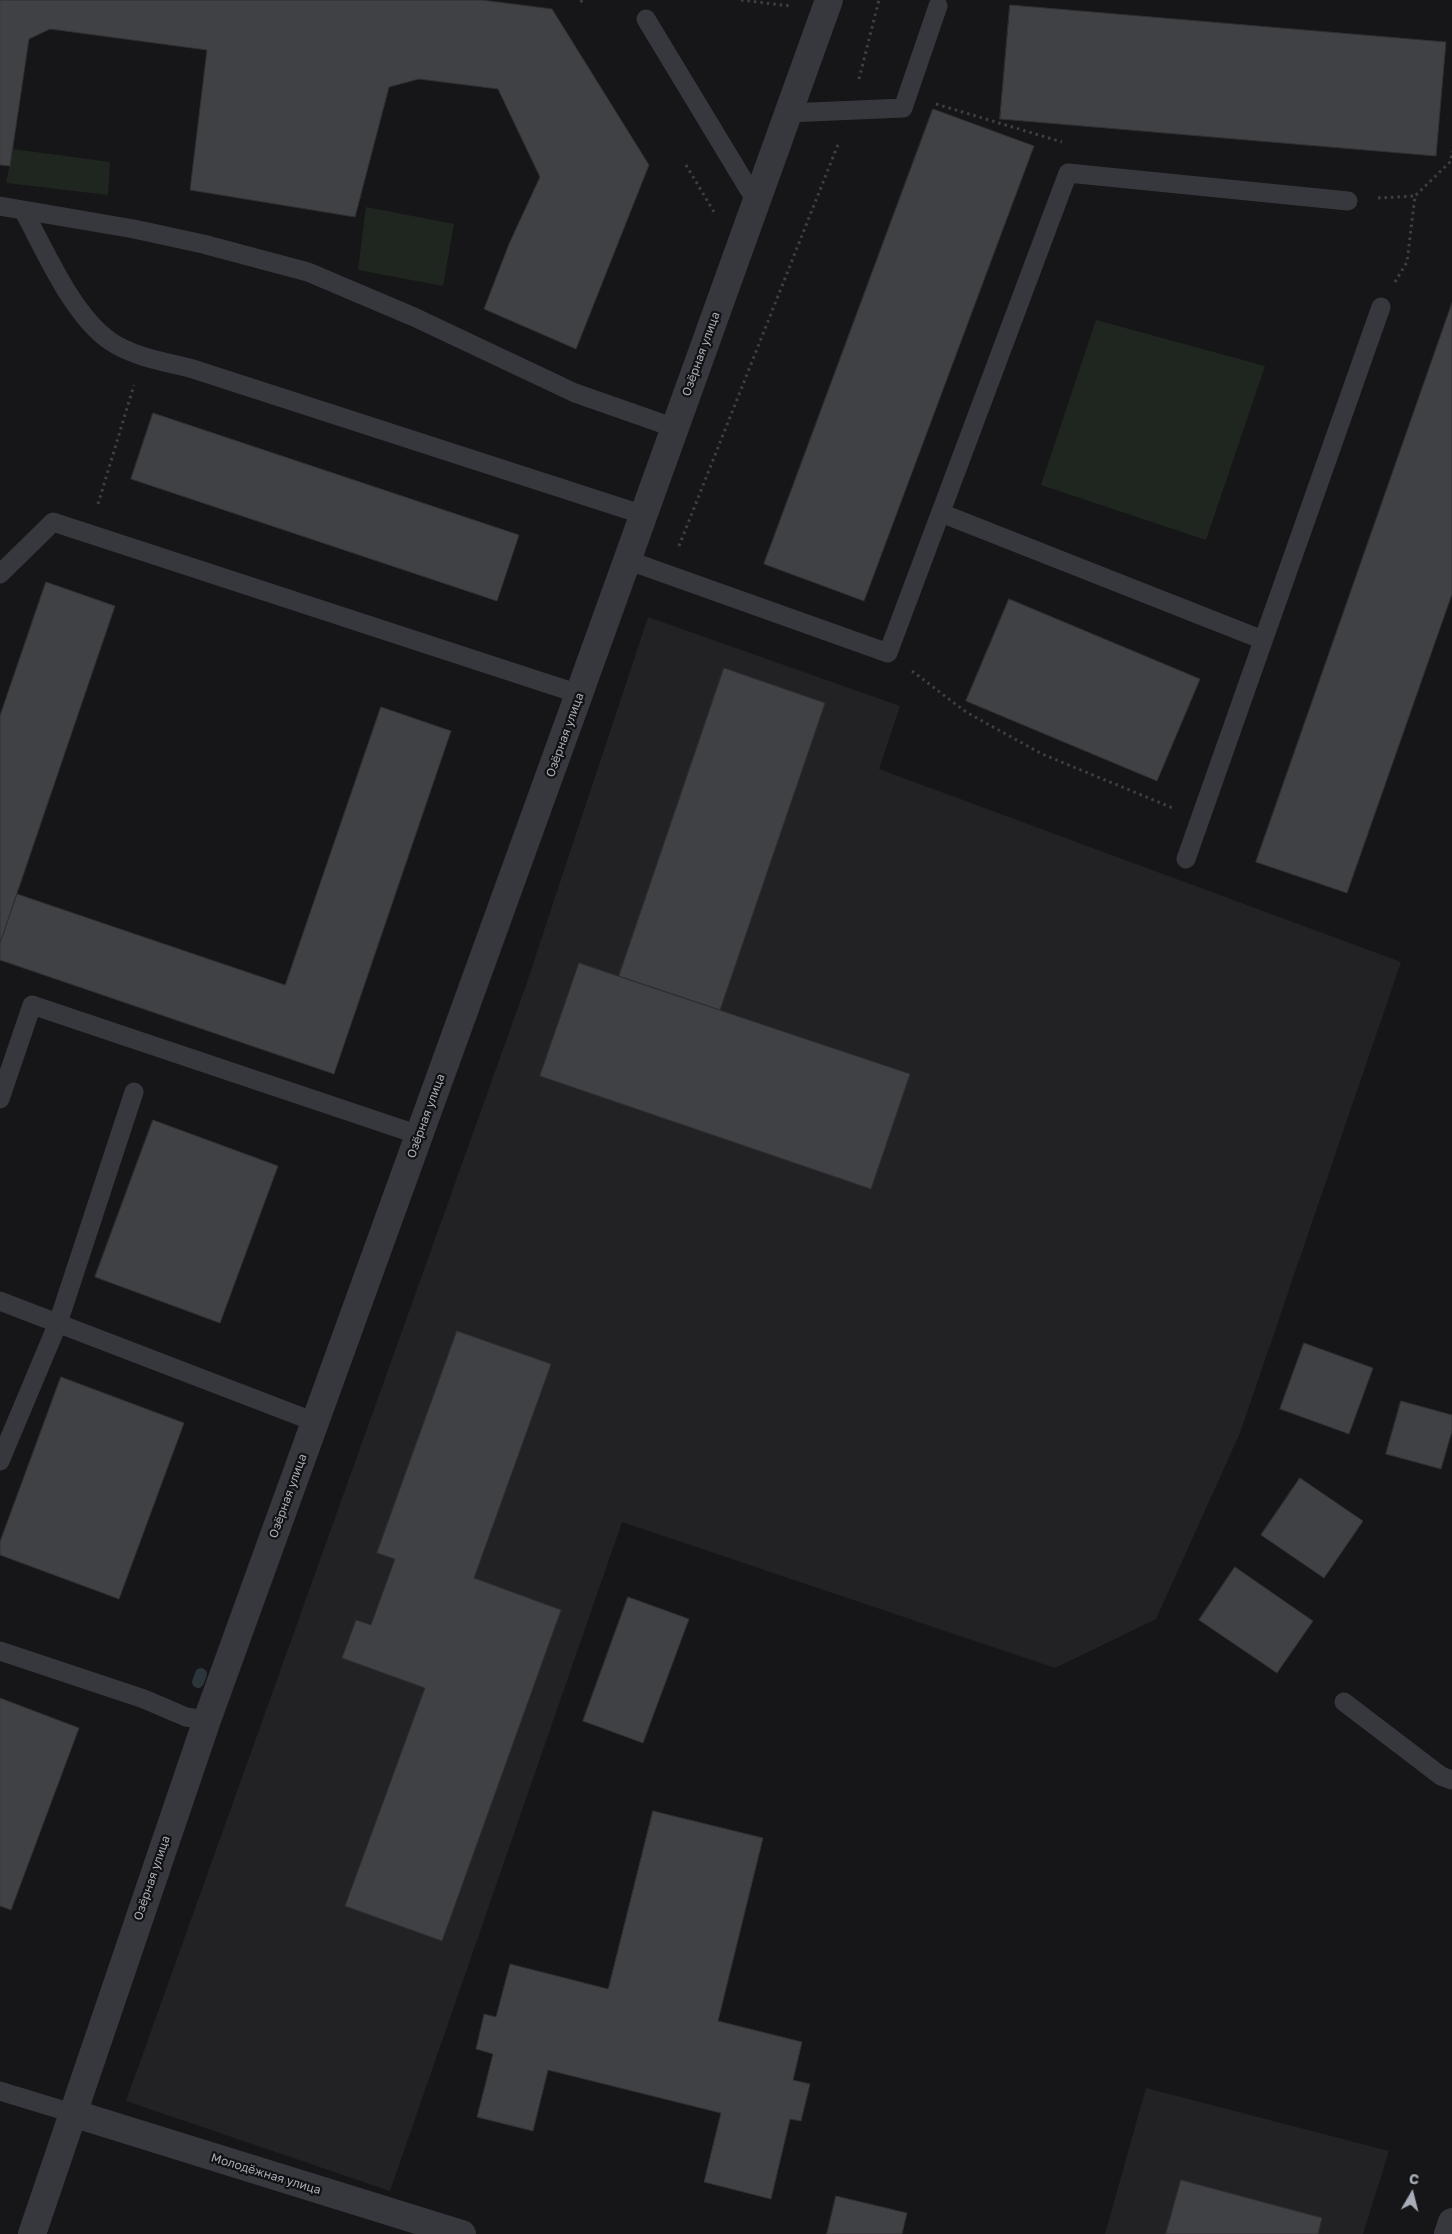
<!DOCTYPE html>
<html>
<head>
<meta charset="utf-8">
<style>
	body { margin:0 }
	#map { position:relative; width:1452px; height:2234px; overflow:hidden; background:#161618; font-family:"Golos Text",sans-serif }
	canvas { display:block }
	.north { position:absolute; left:1387px; top:2169px; width:50px; height:50px; -webkit-text-stroke:4px #111113; paint-order:stroke; rotate:8deg; font-size:14px; font-weight:700; line-height:20px; text-align:center; color:#a8adb8 }
	.north::after { content:''; display:block; margin:auto; width:18px; height:22px; background:#a8adb8; clip-path:polygon(50% 0,100% 100%,50% 72%,0 100%) }
</style>
</head>
<body>
<div id="map">
<canvas width="1452" height="2234"></canvas>
<div class="north">С</div>
</div>
<script>
const g = document.querySelector('canvas').getContext('2d');
g.lineJoin = 'round';
function fillPath(path, color) {
  g.fillStyle = color;
  g.fill(path, 'evenodd');
}
function trace(path, color, width, dash) {
  g.strokeStyle = color;
  g.lineWidth = width;
  g.lineCap = dash ? 'butt' : 'round';
  g.setLineDash(dash || []);
  g.stroke(path);
}
function drawText(font, color, halo, rows, align = 'center') {
  g.font = font + ' "Golos Text",sans-serif';
  g.lineWidth = 4.5;
  g.setLineDash([]);
  g.textBaseline = 'middle';
  g.strokeStyle = halo;
  g.fillStyle = color;
  for (const [text, x, y, turn = 0] of rows) {
    g.save();
    g.translate(x, y);
    g.rotate((+turn || 0) * Math.PI / 180);
    g.textAlign = isNaN(turn) ? turn : align;
    if (halo) g.strokeText(text, 0, 0);
    g.fillText(text, 0, 0);
    g.restore();
  }
}
fillPath(new Path2D(`
	M648,617L900,706L879,769L1401,962L1240,1433L1156,1619L1055,1668L622,1522L390,2191L126,2101L525,988ZM724,668L825,703L720,1010L910,1074L871,1189L540,1076L578,963L619,976ZM457,1331L551,1364L474,1578L561,1610L442,1941L345,1906L425,1688L342,1658L356,1620L371,1625L395,1559L377,1553Z
	M1146,2088L1389,2151L1363,2234H1105Z`), '#222225');
fillPath(new Path2D(`
	M13,149L110,162L108,195L6,183Z
	M366,207L454,224L443,286L358,270Z
	M1096,320L1265,366L1206,540L1041,485Z`), '#1e261f');
trace(new Path2D(`
	M198,1682L201,1674`), '#2c353c', 12);
const building = new Path2D(`
	M0,0H482L552,9L649,165L576,349L484,309L509,244L540,177L498,89L419,79L389,87L355,217L190,190L207,50L50,29L29,39L10,166L0,165Z
	M1010,5L1446,42L1436,156L1000,119Z
	M933,109L1034,146L864,601L764,564Z
	M1452,303V594L1347,893L1256,862Z
	M153,413L519,535L497,601L131,479Z
	M46,582L115,606L0,943V716Z
	M1009,599L1200,679L1157,781L966,701Z
	M724,668L825,703L720,1010L619,976Z
	M381,707L451,731L334,1074L0,960V943L17,894L285,985Z
	M579,963L910,1074L871,1189L540,1076Z
	M153,1120L278,1166L220,1323L95,1277Z
	M457,1331L551,1364L474,1578L561,1610L442,1941L345,1906L425,1688L342,1658L356,1620L371,1625L395,1559L377,1553Z
	M1304,1343L1373,1368L1349,1434L1280,1409Z
	M61,1377L184,1423L119,1599L0,1555V1542Z
	M1401,1401L1452,1415V1431L1441,1469L1386,1454Z
	M1300,1478L1363,1521L1324,1578L1261,1535Z
	M1235,1567L1313,1621L1277,1673L1199,1620Z
	M628,1597L689,1619L643,1743L583,1721Z
	M0,1698L79,1728L11,1910L0,1906Z
	M653,1811L763,1838L718,2021L802,2042L793,2080L810,2084L801,2121L790,2119L771,2199L704,2182L721,2113L548,2070L533,2131L477,2117L493,2054L476,2049L484,2014L496,2017L510,1964L608,1989Z
	M1181,2180L1322,2218L1318,2234H1166Z
	M836,2196L907,2213L902,2234H827Z`);
fillPath(building, '#404145');
trace(building, '#303034', 1);
trace(new Path2D(`
	M581,0L582,3
	M741,0L790,6
	M859,79L879,0
	M936,104L1062,142
	M686,165L714,212
	M1378,198L1415,196
	M1395,282L1407,262L1415,196L1451,161L1452,151
	M98,504L134,385
	M679,546L839,142
	M912,671L966,712L1042,754L1173,808`), '#3d3f44', 3, [2.5, 4]);
trace(new Path2D(`
	M646,19L756,201
	M788,113L903,108L938,6
	M0,206L134,229L203,244L308,272L414,317L575,393L675,428
	M23,210C45,250 72,315 110,341C133,357 166,362 193,369L644,515
	M941,513L1263,640
	M627,560L888,653L1068,173L1348,201
	M0,574L53,522L579,694
	M1186,859L1381,307
	M0,1099L32,1005L419,1135
	M0,1301L315,1422
	M0,1461L58,1323L134,1092
	M0,1651L144,1699L186,1717L207,1720
	M1344,1702L1441,1776L1452,1780
	M0,2091L72,2113`), '#37383d', 19);
trace(new Path2D(`
	M72,2113L462,2234`), '#37383d', 28);
trace(new Path2D(`
	M32,2234L207,1720L579,694L829,0
	M1448,2234L1452,2222`), '#37383d', 28);
drawText('12px', '#a8adb8', '#111113', [
	["Озёрная улица",701,354,-70],
	["Озёрная улица",565,735,-70],
	["Озёрная улица",426,1116,-70],
	["Озёрная улица",288,1496,-70],
	["Озёрная улица",152,1878,-71],
	["Молодёжная улица",266,2174,17]
]);
</script>
</body>
</html>
